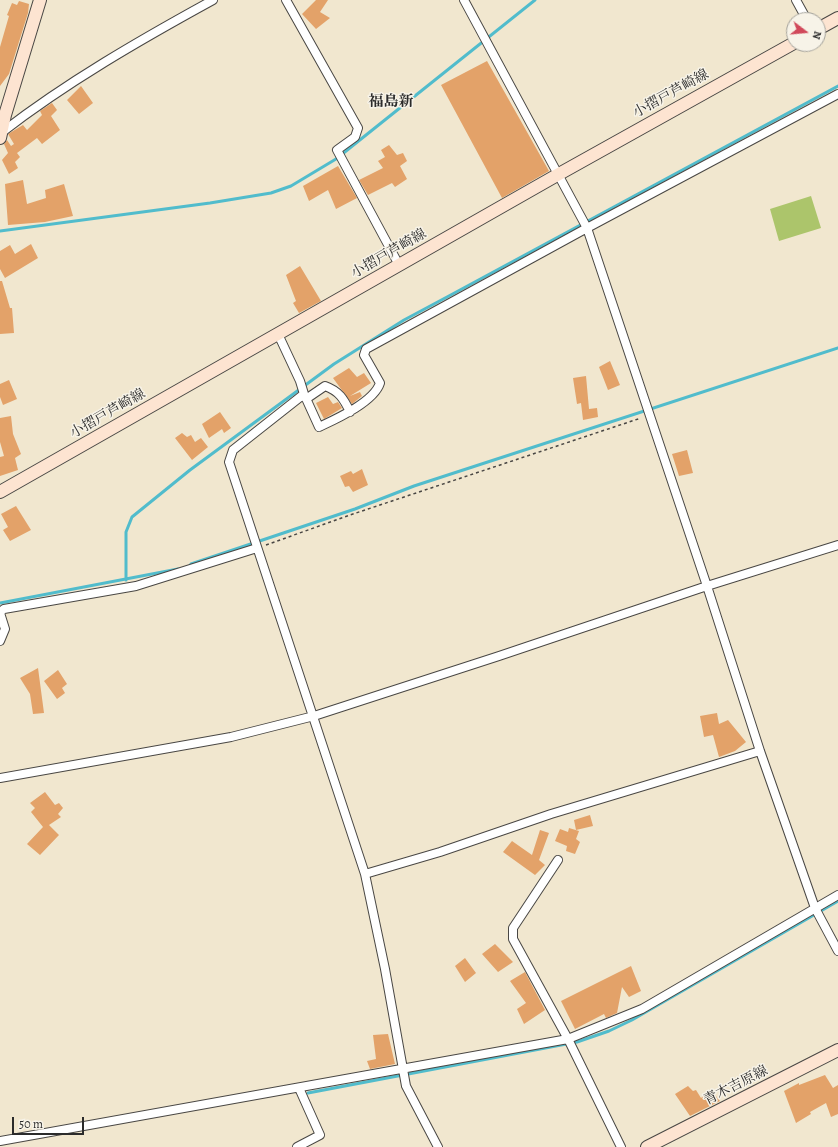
<!DOCTYPE html>
<html>
<head>
<meta charset="utf-8">
<style>
	body { margin:0 }
	#map { position:relative; width:838px; height:1147px; overflow:hidden; background:#f1e7cf; font-family:Alegreya,serif }
	canvas { display:block }
	.north { position:absolute; left:786px; top:12px; width:40px; height:40px; box-sizing:border-box; background:#f7f3e8; border:1px solid #a5a39c; border-radius:50%; rotate:106deg; font-size:11px; font-weight:700; line-height:16px; text-align:center; color:#2b2b2b }
	.north::after { content:''; display:block; margin:auto; width:14px; height:18px; background:#d1495b; clip-path:polygon(50% 0,100% 100%,50% 72%,0 100%) }
	.scale { position:absolute; left:12px; top:1117px; width:72px; height:18px; box-sizing:border-box; border:2px solid #2b2b2b; border-top:0; padding-left:5px; font-size:12px; line-height:14px; white-space:nowrap; color:#2b2b2b; -webkit-text-stroke:3px #f7f3e8; paint-order:stroke }
</style>
</head>
<body>
<div id="map">
<canvas width="838" height="1147"></canvas>
<div class="north">N</div>
<div class="scale">50 m</div>
</div>
<script>
const g = document.querySelector('canvas').getContext('2d');
g.lineJoin = 'round';
function fillPath(path, color) {
  g.fillStyle = color;
  g.fill(path, 'evenodd');
}
function trace(path, color, width, dash) {
  g.strokeStyle = color;
  g.lineWidth = width;
  g.lineCap = dash ? 'butt' : 'round';
  g.setLineDash(dash || []);
  g.stroke(path);
}
function drawText(font, color, halo, rows, align = 'center') {
  g.font = font + ' Alegreya,"Noto Serif JP",serif';
  g.lineWidth = 3;
  g.setLineDash([]);
  g.textBaseline = 'middle';
  g.strokeStyle = halo;
  g.fillStyle = color;
  for (const [text, x, y, turn = 0] of rows) {
    g.save();
    g.translate(x, y);
    g.rotate((+turn || 0) * Math.PI / 180);
    g.textAlign = isNaN(turn) ? turn : align;
    if (halo) g.strokeText(text, 0, 0);
    g.fillText(text, 0, 0);
    g.restore();
  }
}
fillPath(new Path2D(`
	M811,196L821,228L779,241L770,209Z`), '#acc56b');
trace(new Path2D(`
	M0,231L210,203L271,193L291,186L336,159L535,0
	M191,564L355,509L414,486L838,348
	M126,580V532L132,517L190,470L334,364L404,320L447,297L838,86
	M0,603L178,569
	M308,1093L577,1042L609,1031L632,1020L838,901`), '#51bccc', 3);
fillPath(new Path2D(`
	M316,0H328L320,12L330,18L316,29L302,14Z
	M19,1L29,4L28,13L9,74L0,86V47L9,16L7,15L12,3L17,5Z
	M487,61L549,171L502,198L441,85Z
	M81,86L93,103L79,114L67,100Z
	M52,103L57,110L51,116L60,130L42,144L37,138L17,153L20,157L15,162L18,168L9,174L2,160L8,153L4,144L7,140L11,146L14,144L8,134L23,125L27,130L42,115L40,111Z
	M389,145L397,155L403,153L407,161L400,166L407,179L395,187L392,183L368,195L359,180L383,168L378,161L385,157L381,150Z
	M338,166L357,198L336,209L328,190L309,201L303,186Z
	M23,180L27,204L46,198L45,190L64,184L73,216L45,222L8,225L5,184Z
	M31,244L38,258L5,278L0,269V251L10,245L15,254Z
	M300,266L321,301L299,313L293,303L296,301L286,275Z
	M0,281H2L10,308H12L14,333L0,334Z
	M610,361L620,385L608,390L599,367Z
	M349,368L357,377L364,373L371,383L350,396L360,392L362,396L352,404L333,378Z
	M586,376L589,409L597,408L598,417L583,420L581,403L577,404L573,378Z
	M9,380L17,399L3,405L0,397V384Z
	M328,397L333,404L338,402L342,408L324,419L316,403Z
	M220,412L231,428L224,433L222,429L209,438L202,424Z
	M11,416L13,434L21,454L15,458L18,470L0,476V457L4,456L0,442V418Z
	M182,433L187,437L191,435L195,442L201,438L208,447L192,460L175,438Z
	M687,450L693,473L679,476L672,454Z
	M362,469L368,485L353,492L349,486L345,487L340,476L351,471L353,474Z
	M16,506L31,530L10,541L3,530L8,527L1,514Z
	M38,668L44,713L33,714L30,694L20,678Z
	M58,670L67,684L62,688L65,693L57,699L44,681Z
	M717,713L719,724L728,720L746,742L735,751L719,757L713,735L704,737L700,716Z
	M45,792L55,805L59,803L63,808L58,814L61,817L49,825L59,835L40,855L27,844L43,827L31,812L35,808L30,803Z
	M590,815L593,826L576,830L574,820Z
	M569,828L579,831L576,839L580,842L575,854L566,851L567,846L555,841L560,829L568,832Z
	M540,830L549,833L539,860L545,865L535,875L503,852L512,841L532,855Z
	M495,944L513,962L498,972L482,954Z
	M465,958L476,973L465,982L455,966Z
	M631,966L641,991L629,997L622,987L617,1013L606,1018L604,1014L575,1029L561,1001Z
	M525,972L545,1010L524,1024L517,1009L526,1003L510,981Z
	M388,1034L395,1064L370,1069L367,1061L376,1059L373,1035Z
	M825,1075L833,1088L838,1085V1114L831,1117L826,1103L810,1112L811,1114L796,1123L784,1091L799,1083V1085Z
	M688,1086L693,1091L696,1090L701,1098L711,1090L720,1101L690,1116L675,1094Z`), '#e3a269');
const minor = new Path2D(`
	M286,0L358,128L355,137L337,150L399,265
	M464,0L587,228L707,586L760,751L815,908L838,951
	M796,0L807,20
	M1,133C67,82 140,40 213,0
	M278,334L300,381L304,394L233,450L229,462L365,874L385,969L406,1086L438,1147
	M304,394L319,427C336,419 374,402 380,383L364,355L366,349L587,228L838,94
	M306,399L325,386C339,391 344,399 350,412
	M0,612L4,609L136,586L257,548
	M0,613L5,629L0,641
	M0,778L231,737L314,716L499,656L707,586L838,545
	M558,860L513,928V939L568,1039L621,1147
	M365,874L440,852L551,814L760,751
	M0,1141L568,1039L642,1009L838,895
	M297,1147L320,1135L299,1088`);
const secondary = new Path2D(`
	M818,29L838,18
	M0,138L5,115L40,0
	M0,492L559,174L794,43
	M647,1147L838,1050`);
trace(minor, '#494744', 10);
trace(secondary, '#494744', 14);
trace(new Path2D(`
	M266,545L350,515L641,418`), '#494744', 1.5, [3, 3]);
trace(minor, '#fff', 8);
trace(secondary, '#fde4d1', 12);
drawText('14px', '#2b2b2b', '#f7f3e8', [
	["小摺戸芦崎線",671,94,-29],
	["小摺戸芦崎線",389,254,-30],
	["小摺戸芦崎線",108,414,-30],
	["青木吉原線",736,1086,-27]
]);
drawText('bold 15px', '#2b2b2b', '#f7f3e8', [
	["福島新",391,102]
]);
</script>
</body>
</html>
